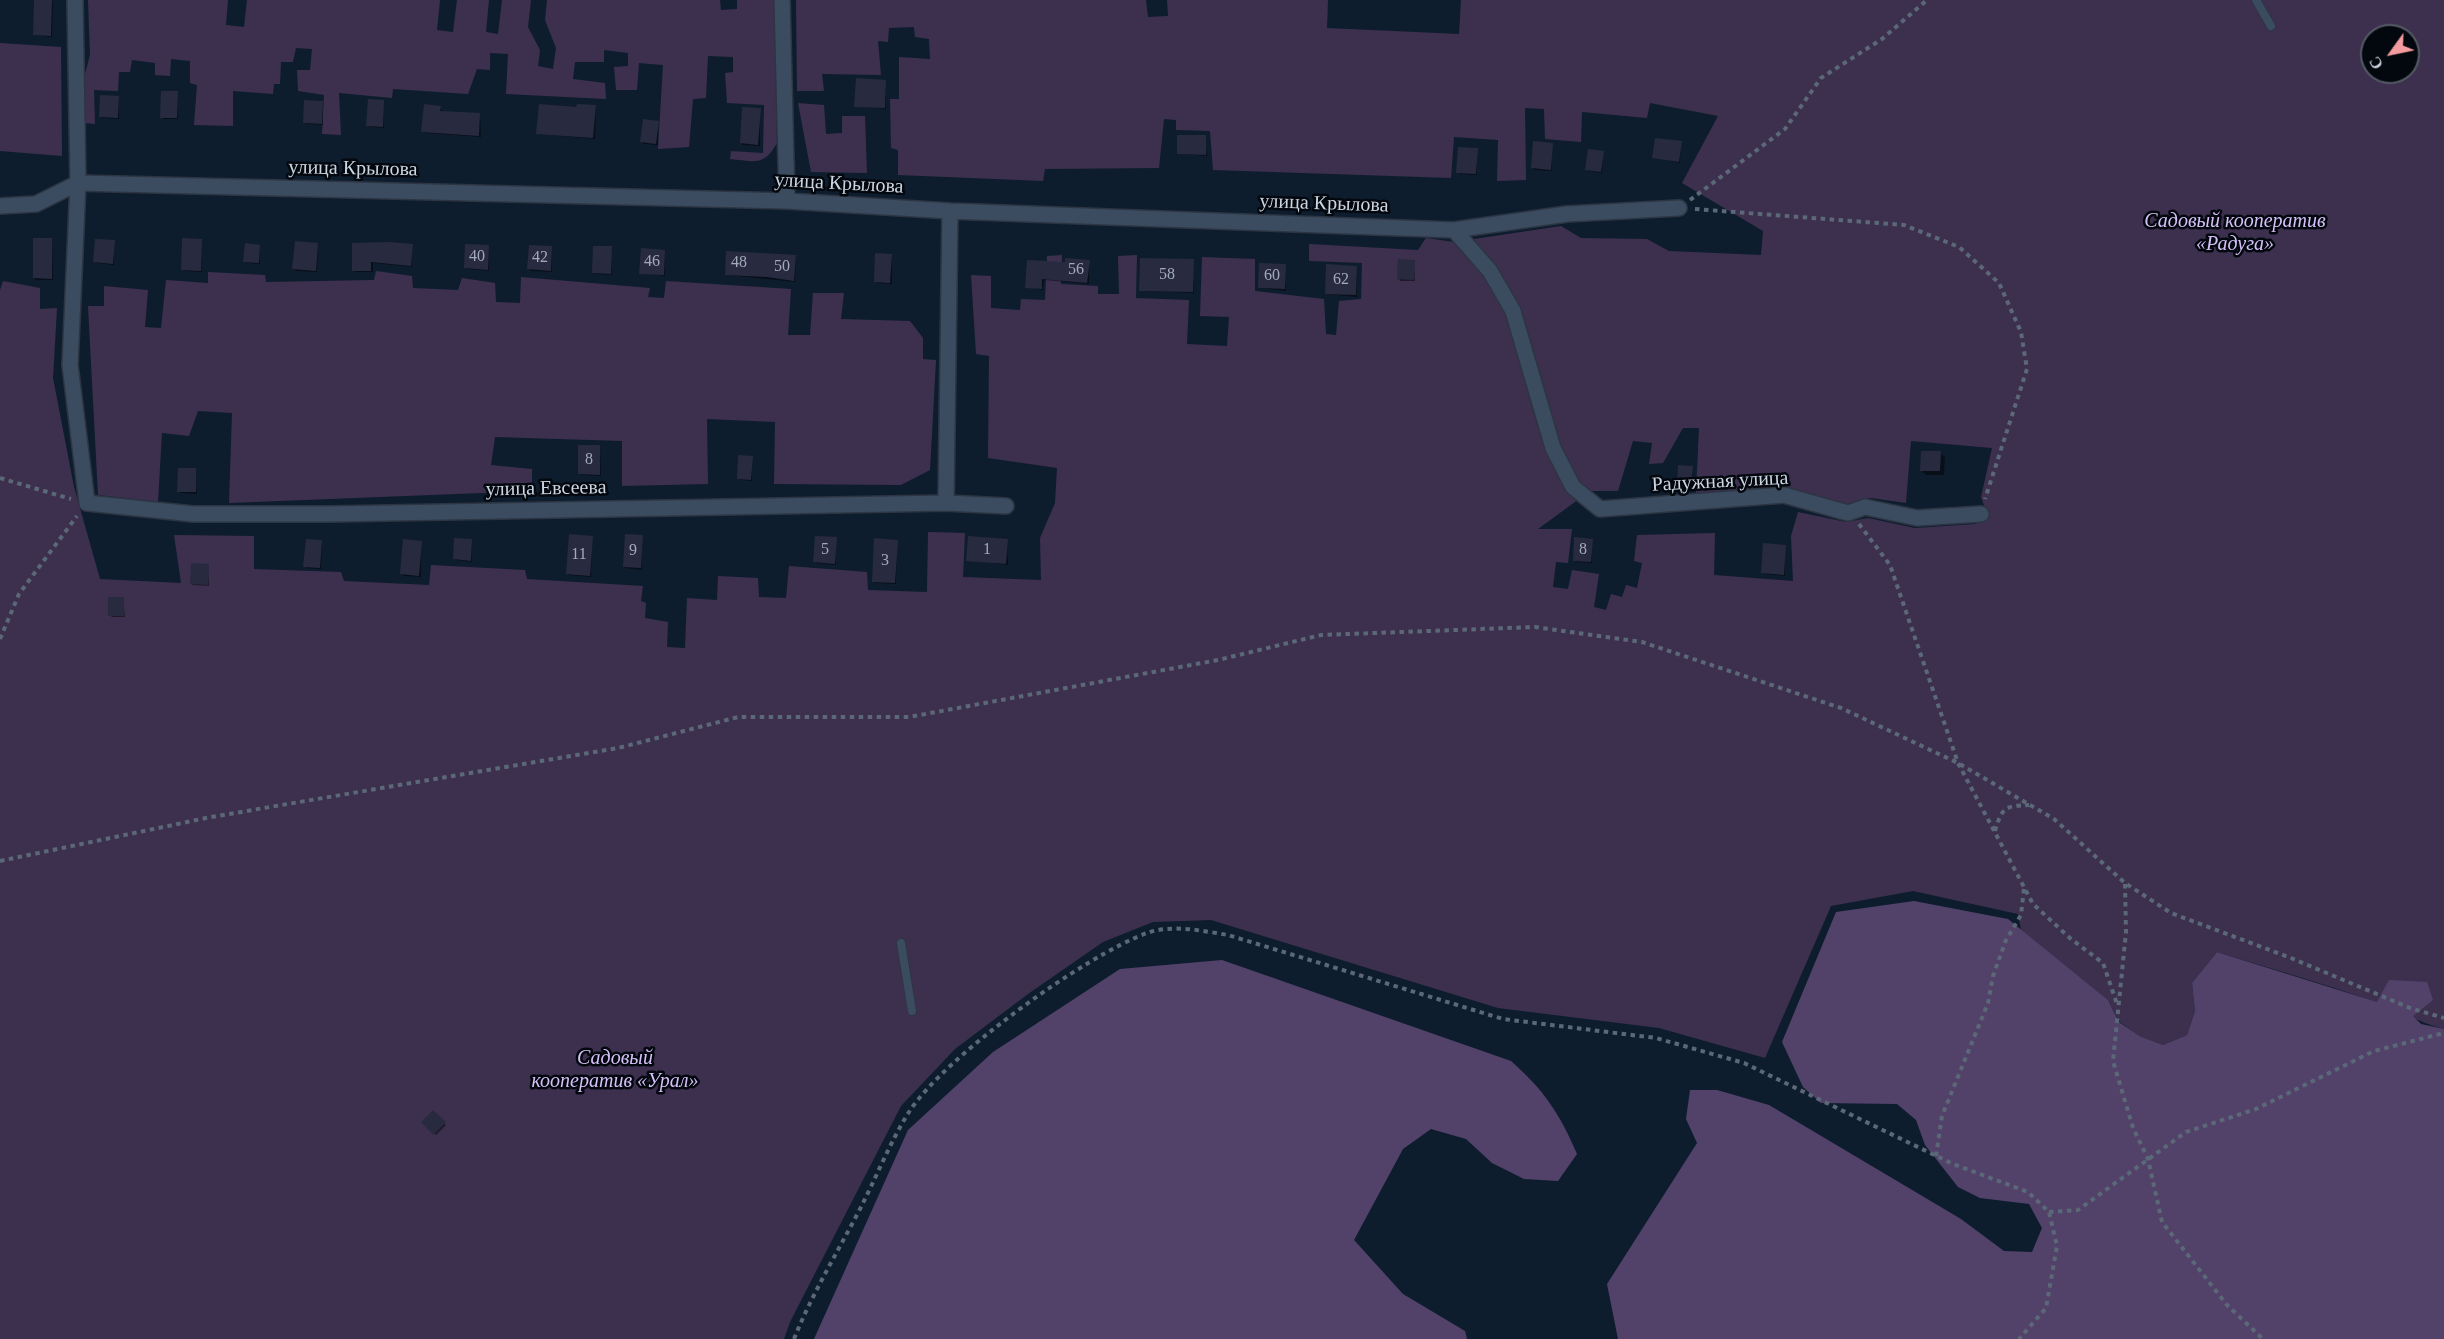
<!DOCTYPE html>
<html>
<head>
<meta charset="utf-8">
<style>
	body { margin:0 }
	#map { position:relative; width:2444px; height:1339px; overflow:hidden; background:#0e1d2e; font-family:Georgia,serif }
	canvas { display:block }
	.north { position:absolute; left:2360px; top:24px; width:60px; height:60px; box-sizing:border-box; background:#03070e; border:2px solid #535a63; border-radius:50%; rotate:237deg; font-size:16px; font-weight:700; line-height:24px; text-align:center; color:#ccd6e2 }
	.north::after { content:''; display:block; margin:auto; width:21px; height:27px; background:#f49b9f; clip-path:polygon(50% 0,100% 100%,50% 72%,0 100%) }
</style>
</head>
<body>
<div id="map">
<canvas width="2444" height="1339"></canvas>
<div class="north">С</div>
</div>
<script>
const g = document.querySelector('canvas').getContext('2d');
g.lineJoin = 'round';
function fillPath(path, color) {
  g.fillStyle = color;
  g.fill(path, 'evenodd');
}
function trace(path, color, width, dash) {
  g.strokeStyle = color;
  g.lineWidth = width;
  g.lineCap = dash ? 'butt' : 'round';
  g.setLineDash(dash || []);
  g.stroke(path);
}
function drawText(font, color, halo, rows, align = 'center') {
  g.font = font + ' Georgia,serif';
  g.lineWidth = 5;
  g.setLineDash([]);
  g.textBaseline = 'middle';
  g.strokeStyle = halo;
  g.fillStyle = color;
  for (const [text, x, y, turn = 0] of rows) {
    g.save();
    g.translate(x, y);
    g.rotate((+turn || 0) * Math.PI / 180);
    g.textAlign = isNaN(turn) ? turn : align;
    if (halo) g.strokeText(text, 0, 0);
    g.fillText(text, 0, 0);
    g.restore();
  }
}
fillPath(new Path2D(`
	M88,0H228L226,25L244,27L247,0H440L437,30L453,32L457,0H489L486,32L498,34L502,0H531L528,27L540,50L538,66L553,69L556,48L545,20L547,0H720L721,10L737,9V0H775L777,143C764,167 754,161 730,159L731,151L763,153L764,105L727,103L725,73L733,72V57L708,56L706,98L693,99L689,147L658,149L663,65L639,63L637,90H616L614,67L628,66V53L604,50V62H575L573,79L605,83L606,99L506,94L508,54L490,53V70L477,69L468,94L393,89L392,98L339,93L341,135L322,134L324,95L298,91L297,70H310L312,49L296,48L293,62H281L280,84H274L273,94L233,91V126L194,125L197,85L190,83V61L171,59L170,76L155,75V63L132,60L130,72H119L118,91L94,90L95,124L85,123V74L90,55Z
	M796,0H1146L1148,17L1168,16L1167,0H1328L1327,28L1459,34L1461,0H2444V1029C2420,1023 2400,1010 2376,1002C2324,984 2270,968 2217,952L2192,983L2195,1011L2187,1035L2163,1045L2138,1036L2119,1021L2108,1000L2021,930L2018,914L1913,891L1831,906L1765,1058L1659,1028L1498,1008L1211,920L1153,922L1103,942L1028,994L955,1049L901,1106L790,1322L784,1339H0V290L3,281L40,288V309L57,308L53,378L74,487L100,579L181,583L174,535L254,536V569L341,572L344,581L429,585L431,565L525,570L527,579L643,586L641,601L646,603L645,618L668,622L667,647L685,648L687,598L717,600L718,576L758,578L759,597L786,598L789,566L867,572L868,590L927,592L928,532L965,533L963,577L1041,580L1040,538L1055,503L1057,468L988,458L989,356L976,354L971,275L991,276V308L1020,310L1021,299L1045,300L1047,256L1062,255L1061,284L1098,286V294H1119L1118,256L1137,255L1136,298L1189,300L1187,344L1227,346L1229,317L1200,316L1202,257L1255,259V291L1324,299L1326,334L1336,335L1339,301L1361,299L1362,263L1309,261V244L1418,250L1426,238L1454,242L1561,226L1581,238L1647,239L1669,251L1761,255L1763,231L1682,183L1718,116L1650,103L1647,118L1582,112L1581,142L1545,139L1544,109L1525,108L1526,180L1497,181L1498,140L1454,137L1451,178L1213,170L1210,131L1176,130V120L1164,119L1159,168L1045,169L1043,181L898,175V150L891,148L890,99H899V57L930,59L929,39L915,37L914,27L889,28L888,42L878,41L881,75L822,74L824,91H797ZM2372,36H2408V72H2372ZM1683,428H1699L1696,493L1782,488L1847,504L1871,498L1906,503L1911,441L1992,448L1981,497L1988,516L1975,524L1915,528L1868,518L1846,522L1798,512L1791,536L1793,581L1714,575L1715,533L1637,535L1634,561L1642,563L1637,588L1626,585L1622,597L1611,594L1606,610L1594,607L1599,574L1572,570L1568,589L1553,587L1556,562L1568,563L1572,529H1538L1590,491H1618L1633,441L1652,443L1649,464L1663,463Z
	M0,43L61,47L62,156L0,151Z
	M798,103L824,105L826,134L842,133V116H865L867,173L811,172Z
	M376,271L412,276L413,288L458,290L462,278L495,283L496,302L520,303L521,277L650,288L648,297L664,298L666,281L791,289L788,335H810L813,293H844L841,319L910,321L923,338V359L936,360L930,470L901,485L774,484L775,422L707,419L708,484L622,486V441L495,437L491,465L532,469V491L229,503L232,413L198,411L189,436L162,433L158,502L98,495L88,306H104V286L148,290L145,327L161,328L166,280L208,283V272L265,275L266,282L374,280Z`), '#3d304f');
fillPath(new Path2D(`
	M1914,901L2008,919L2108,1000L2119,1022L2139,1036L2163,1045L2187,1035L2195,1011L2192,983L2217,952L2377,1002L2389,980L2427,982L2433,1000L2413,1016L2421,1024L2444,1029V1339H1618L1607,1284L1697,1143L1686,1119L1690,1090H1717L1769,1105L1961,1219L2004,1251L2032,1252L2042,1228L2029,1204L1980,1198L1958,1187L1925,1145L1916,1120L1897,1104L1821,1103L1803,1087L1782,1042L1836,912Z
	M1222,960L1511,1061C1544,1090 1560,1114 1577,1154L1558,1181L1524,1179L1492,1163L1466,1139L1431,1129L1403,1149L1354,1240L1403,1294L1465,1331L1467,1339H814L908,1130L993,1052L1120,969Z`), '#52426a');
fillPath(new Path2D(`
	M36,0L53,1L52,37L35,35Z
	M886,81V109L856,106Z
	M177,93L178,119H164L162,117Z
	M119,97V119L102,118L101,117Z
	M383,102L384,128L370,127L368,125Z
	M322,103L323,125L306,124L305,122Z
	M596,107L595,139L538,134L578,109Z
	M440,108L442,112L480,115L481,137L425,133L423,132Z
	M760,110V146L743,145L741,143Z
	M658,122V145L644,144L642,142Z
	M1205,137L1207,156L1179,154Z
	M1681,143L1680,163L1654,157Z
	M1552,144V171L1534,170L1533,168Z
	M1477,150V175L1460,174L1458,172Z
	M1603,153L1602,173L1589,171L1587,170Z
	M52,239L53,280H36L34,278Z
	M201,241L202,272L184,271L182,269Z
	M114,242V265L97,263L95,261Z
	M318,245L317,272L296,271L294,269Z
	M353,245H412V267L373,263V272H355Z
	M260,246V264L247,263L245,261Z
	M488,246L489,271L467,269L466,268Z
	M552,247V272L531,271L529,269Z
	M611,248L612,275L595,274L593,272Z
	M665,251V276L641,273Z
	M892,256V284L877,283L875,281Z
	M796,257L795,282L727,275Z
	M1193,260L1194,293L1141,291Z
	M1089,261V284L1044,280L1043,290L1027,287L1066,264Z
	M1414,261L1415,281H1400L1399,279Z
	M1285,265L1286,291L1259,288Z
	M1357,267V297L1326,294Z
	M600,447L601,476L581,475L579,473Z
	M1940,453L1945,457L1944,475H1926L1921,470Z
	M752,457V481L740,480L738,479Z
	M1692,467L1693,486L1680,485L1678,483Z
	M195,470L197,494L181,493L179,492Z
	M642,536V570L626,568L624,567Z
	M592,537L591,577L569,575L567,573Z
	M836,539V565L816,563L815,562Z
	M1007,540L1008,565L968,560Z
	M1592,540V563L1576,562L1574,560Z
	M472,541V562L456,560L455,559Z
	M897,541L896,584L875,583L873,581Z
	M322,542L321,569L307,568L305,566Z
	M421,542V577L404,576L402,574Z
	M1785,546V576L1764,574L1763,573Z
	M208,565L209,586L193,585L191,583Z
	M123,599L125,617H112L110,615Z
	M433,1112L446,1125L436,1135L423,1122Z`), '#0007');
fillPath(new Path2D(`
	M34,0H52L51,36L33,35Z
	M856,78L886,80L885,108L854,107Z
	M161,91H178L177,118H160Z
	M100,95L119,96L118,118L99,117Z
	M368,99L384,100L383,127L366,126Z
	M304,100L323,101L322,124L303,123Z
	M424,104L441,106L440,111L480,113L479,136L421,132Z
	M539,104L576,107L577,104L596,105L593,138L536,134Z
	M742,107L761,108L758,145L740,143Z
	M643,119L659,121L656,144L640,142Z
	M1177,135H1206V155L1177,154Z
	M1655,138L1682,141L1679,162L1652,158Z
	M1533,141L1553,143L1551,170L1531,168Z
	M1458,147L1478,148L1476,174L1456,173Z
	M1588,149L1604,151L1601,172L1585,170Z
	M33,238H52V279L33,278Z
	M182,238L202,239L201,271L181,270Z
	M95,239L115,240L113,264L93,262Z
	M295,241L318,243L316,271L292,269Z
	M389,242L413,244L411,266L371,262V271H352V243Z
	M245,243L260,245L259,263L243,262Z
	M465,244L489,245L488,270L464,268Z
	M529,245L552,246L551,271L527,269Z
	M593,246H612L611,274L592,273Z
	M641,248L665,250L664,275L639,274Z
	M726,251L796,255L794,281L767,277L725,275Z
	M875,253L892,254L890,283L874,282Z
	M1065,258L1090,260L1087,283L1042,279V289L1025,288L1027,260L1065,262Z
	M1140,258L1194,259L1193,292L1139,291Z
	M1398,259L1415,260L1414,280L1397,279Z
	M1259,263L1286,264L1285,289L1258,288Z
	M1326,264L1357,266L1356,295L1325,294Z
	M578,445H600V475L578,474Z
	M1921,451H1941L1940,471H1920Z
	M738,455L753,456L751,480L737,479Z
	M1678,465L1693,466L1691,485L1677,484Z
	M178,468H196V492H177Z
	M569,534L593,536L590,576L566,574Z
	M625,534L643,535L641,568L623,567Z
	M815,536L837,537L835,564L813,562Z
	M968,536L1008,539L1006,564L966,561Z
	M1574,537L1593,539L1591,562L1573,561Z
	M454,538L472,539L471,561L453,559Z
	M874,538L898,540L895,583L872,582Z
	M306,539L322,540L320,568L303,567Z
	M403,539L422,541L419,576L400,574Z
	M1763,543L1786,545L1784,575L1761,573Z
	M191,563L209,564L208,585L190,584Z
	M108,597H124V616H108Z
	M433,1110L446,1122L433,1135L421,1122Z`), '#282b40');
const lane = new Path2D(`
	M2256,0L2271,26
	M901,943L912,1011`);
const street = new Path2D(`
	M75,0L78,183L70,365L87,503L193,514H332L946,503L1006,506
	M782,0L787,201
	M0,206L36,204L78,183L787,201L950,211L1454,230L1567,214L1679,208
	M1454,230L1490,271L1513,311L1553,448L1573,487L1600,509L1784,495L1848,513L1865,507L1917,518L1981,514
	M946,503L950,211`);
trace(lane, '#2d3543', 10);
trace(street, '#2d3543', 18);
trace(new Path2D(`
	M1690,200L1785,129L1821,78L1882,39L1927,0
	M1695,209L1904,225L1959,247L1999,283L2021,332L2027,369L1985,499
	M0,478L71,499
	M1859,524L1890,565L1958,763L2024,887L2033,904L2071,939L2103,963L2117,1004
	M0,639L19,594L77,516
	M1995,831C2002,807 2005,806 2029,805
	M0,861L211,817L618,748L738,717H909L1218,660L1321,635L1535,627L1642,642L1841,708L1958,763L2054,819L2125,883L2171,913L2291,958L2410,1008L2444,1018
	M2125,884L2126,932L2113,1061L2133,1128L2148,1159L2162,1222L2227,1305L2263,1339
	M1936,1156L1942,1116L1988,1003L1993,976L2006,940L2021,915L2024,888
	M2049,1212L2078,1210L2186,1132L2256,1109L2374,1051L2444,1033
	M794,1339C812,1294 837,1253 860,1209C876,1178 890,1142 909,1112C944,1057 1086,955 1147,933C1172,924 1203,931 1228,935L1503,1019L1656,1038L1744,1063L1953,1164L2028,1192L2049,1212L2057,1246L2046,1308L2019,1339`), '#5b6877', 4, [4.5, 4.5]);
trace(lane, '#3b4c60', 8);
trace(street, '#3b4c60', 15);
drawText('16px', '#a3abba', null, [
	["40",477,257],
	["42",540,258],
	["46",652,262],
	["48",739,263],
	["50",782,267],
	["56",1076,270],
	["58",1167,275],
	["60",1272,276],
	["62",1341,280],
	["8",589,460],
	["5",825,550],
	["1",987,550],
	["8",1583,550],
	["9",633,551],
	["11",579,555],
	["3",885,561]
]);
drawText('20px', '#ccd6e2', '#03070e', [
	["улица Крылова",353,169,1],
	["улица Крылова",839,184,3],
	["улица Крылова",1324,204,2],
	["Радужная улица",1720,482,-3],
	["улица Евсеева",546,489,-1]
]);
drawText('italic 20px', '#d5c0f7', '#03070e', [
	["Садовый кооператив",2235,222],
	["«Радуга»",2235,245],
	["Садовый",615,1059],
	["кооператив «Урал»",615,1082]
]);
</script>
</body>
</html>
